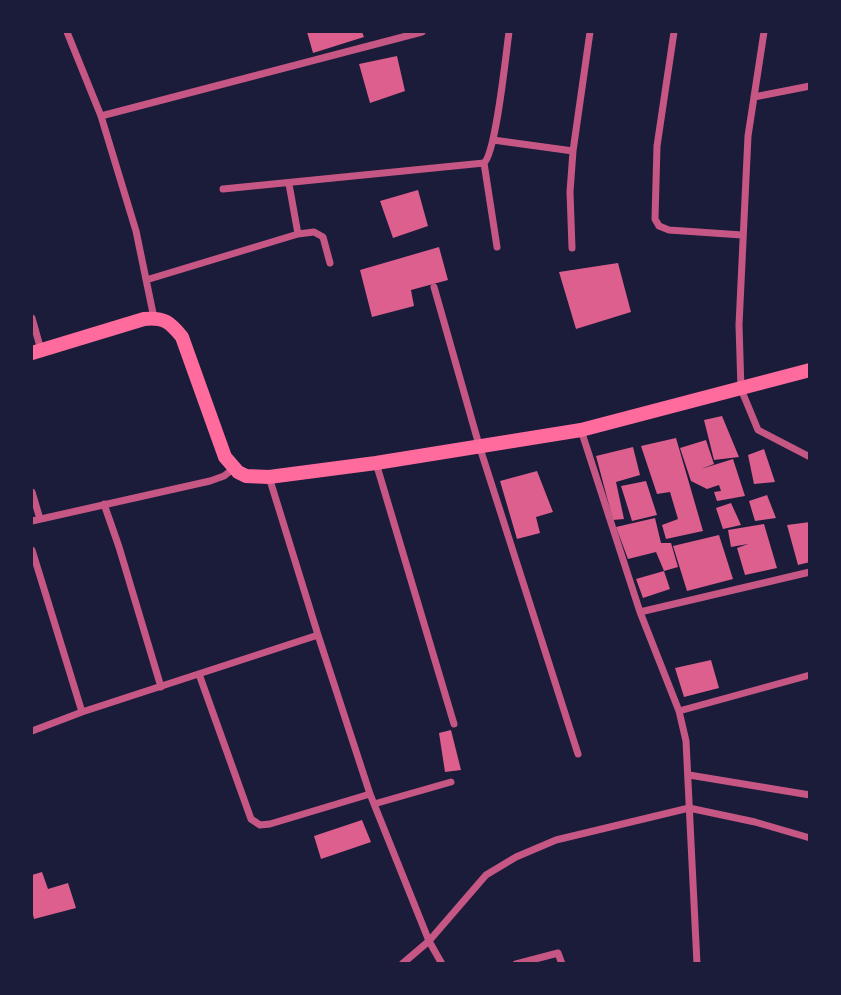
<!DOCTYPE html>
<html>
<head>
<meta charset="utf-8">
<style>
	body { margin:0 }
	#map { position:relative; width:841px; height:995px; overflow:hidden; background:#1b1b3a; font-family:Jost,sans-serif }
	canvas { display:block }
	.frame { position:absolute; inset:0; border:33px solid #1b1b3a; pointer-events:none }
</style>
</head>
<body>
<div id="map">
<canvas width="841" height="995"></canvas>
<div class="frame"></div>
</div>
<script>
const g = document.querySelector('canvas').getContext('2d');
g.lineJoin = 'round';
function fillPath(path, color) {
  g.fillStyle = color;
  g.fill(path, 'evenodd');
}
function trace(path, color, width, dash) {
  g.strokeStyle = color;
  g.lineWidth = width;
  g.lineCap = dash ? 'butt' : 'round';
  g.setLineDash(dash || []);
  g.stroke(path);
}
fillPath(new Path2D(`
	M307,32H362L364,37L313,53Z
	M397,56L405,91L370,103L359,64Z
	M418,190L428,226L393,238L380,201Z
	M439,247L448,280L411,290L414,306L372,317L360,270Z
	M618,263L631,312L576,329L559,272Z
	M722,416L739,457L714,460L704,420Z
	M676,438L703,531L666,539L662,525L678,519L670,492L657,494L641,446Z
	M706,440L714,464L701,469L733,459L745,496L717,501L714,492L721,491L719,485L707,489L691,481L680,448Z
	M633,447L640,475L616,482L624,519L613,520L596,456Z
	M764,449L775,482L754,484L748,455Z
	M537,471L553,512L536,517L540,533L517,539L500,481Z
	M646,481L657,515L632,521L621,486Z
	M767,495L776,518L755,521L749,501Z
	M731,503L741,525L723,529L716,508Z
	M655,518L661,543H671L678,567L664,571L656,552L628,559L616,527Z
	M810,522V562L798,565L787,525Z
	M764,524L777,568L745,575L737,548L748,544L731,547L728,530Z
	M719,535L733,579L687,591L673,546Z
	M664,571L670,589L643,598L636,579Z
	M711,660L719,688L684,697L675,668Z
	M451,730L461,770L445,772L439,733Z
	M362,820L371,842L321,859L314,836Z
	M42,872L48,889L68,883L76,908L34,919L32,910V875Z`), '#dd5f8e');
trace(new Path2D(`
	M67,32L101,116L136,231L154,318
	M674,32L657,146L655,219L659,226L669,230L742,235
	M764,32L748,136L739,325L741,389L758,430L810,457
	M754,97L810,86
	M101,116L422,32
	M493,140L573,151
	M484,163L497,247
	M289,184L298,234
	M223,189L484,163C496,153 506,53 509,32
	M572,248L570,192L573,151L590,32
	M146,280L298,234L314,232L323,237L330,263
	M434,287L479,445L578,754
	M32,318L41,350
	M581,430L640,612L679,711L686,741L697,964
	M376,463L454,724
	M269,477L318,635L370,794L429,941L442,964
	M32,492L40,519
	M104,504L119,547L161,687
	M32,521L210,481L224,476L233,469
	M32,550L82,712
	M640,612L810,572
	M199,674L251,819L260,825L270,824L370,794
	M679,711L810,675
	M32,731L82,712L318,635
	M689,775L810,795
	M374,804L451,782
	M402,964L429,941L486,875L516,857L556,840L689,808L755,822L810,838
	M516,964L558,953L562,964`), '#c65784', 7);
trace(new Path2D(`
	M32,353L144,319C164,317 170,322 182,337L225,457L238,472L246,476L269,477L376,463L581,430L810,370`), '#ff6b9d', 14);
</script>
</body>
</html>
